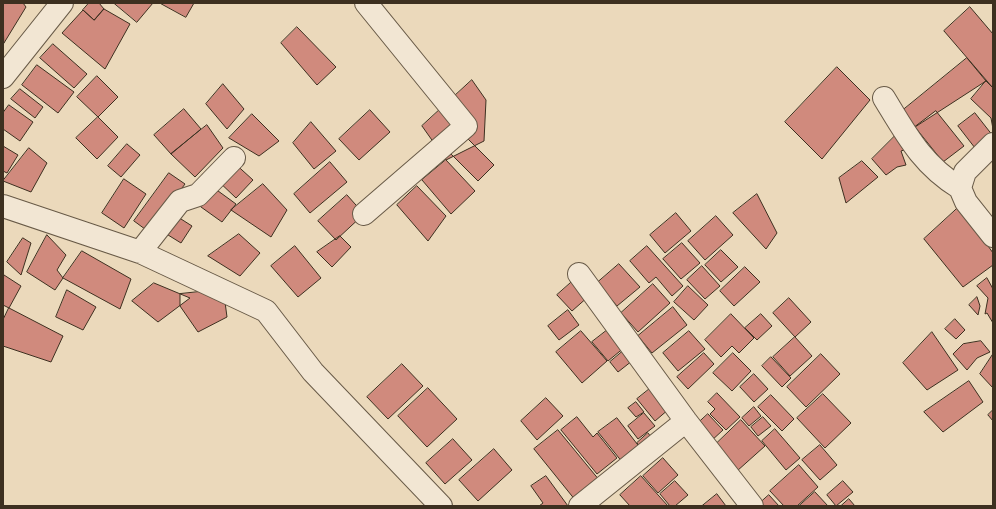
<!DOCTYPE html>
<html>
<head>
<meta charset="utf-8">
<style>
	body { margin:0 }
	#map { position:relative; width:996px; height:509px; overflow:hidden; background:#ebd9bb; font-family:Cardo,serif }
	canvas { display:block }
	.frame { position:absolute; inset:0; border:4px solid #3d3020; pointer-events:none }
</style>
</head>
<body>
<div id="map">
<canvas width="996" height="509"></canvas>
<div class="frame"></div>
</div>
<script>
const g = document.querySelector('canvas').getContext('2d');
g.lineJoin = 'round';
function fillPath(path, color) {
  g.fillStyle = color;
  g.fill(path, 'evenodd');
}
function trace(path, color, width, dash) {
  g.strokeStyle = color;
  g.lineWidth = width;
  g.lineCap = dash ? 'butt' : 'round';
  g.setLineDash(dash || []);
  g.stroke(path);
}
const building = new Path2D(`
	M3,3H23L26,7L4,43Z
	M89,3H99L104,9L94,20L83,10Z
	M114,3H153L137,22Z
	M160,3H194L186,17Z
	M970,7L993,34V88L944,31Z
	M104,9L130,24L105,69L62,33L83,10L94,20Z
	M297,27L336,67L317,85L281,43Z
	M53,44L87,74L74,88L40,58Z
	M967,58L986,81L915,127L897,115Z
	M37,65L74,92L58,113L22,85Z
	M837,67L870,100L822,159L785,122Z
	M97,76L118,97L98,117L77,97Z
	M472,80L486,100L484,141L446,160L422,126Z
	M986,81L993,88V129L991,118L971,99Z
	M223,84L244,109L227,129L206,104Z
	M20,89L43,107L35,118L11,99Z
	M9,105L33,122L20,141L3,129V113Z
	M184,109L201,129L171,154L154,135Z
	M370,110L390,132L359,160L339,139Z
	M936,111L964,146L943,162L915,127Z
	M975,113L993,136L975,148L958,126Z
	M252,114L279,141L259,156L229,138Z
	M98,117L118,137L97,159L76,138Z
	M311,122L336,151L314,169L293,143Z
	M207,125L223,148L195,177L171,154Z
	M897,134L910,148L901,151L906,165L897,167L886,175L872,159Z
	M467,138L494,165L478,181L451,154Z
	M127,144L140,155L121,177L108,166Z
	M3,146L18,155L7,173L3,171Z
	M29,148L47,163L31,192L3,181Z
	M231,160L253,180L236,198L215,178Z
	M446,160L475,191L451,214L422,180Z
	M862,161L878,177L846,203L839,178Z
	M330,162L347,182L310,213L294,194Z
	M169,173L185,184L149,232L134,221Z
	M124,179L146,194L124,228L102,213Z
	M263,184L287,210L271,237L231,210Z
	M417,186L446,216L428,241L397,205Z
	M214,188L236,204L222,222L201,207Z
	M757,194L777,233L766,249L733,213Z
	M347,195L364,214L336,240L318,221Z
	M960,206L993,253V265L963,287L924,239Z
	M170,212L192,226L181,243L160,230Z
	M676,213L691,231L665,253L650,235Z
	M716,216L733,235L705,260L688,241Z
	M239,234L260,253L240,276L208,256Z
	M47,235L66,255L57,270L63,278L55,290L27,272Z
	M340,236L351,247L332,267L317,252Z
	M23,238L31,243L21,275L7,262Z
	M682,243L700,263L681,279L663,259Z
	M295,246L321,278L298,297L271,266Z
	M647,246L683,286L672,296L656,277L649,283L630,261Z
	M721,250L738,267L721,282L705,265Z
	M82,251L131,279L120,309L63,278Z
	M619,264L640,287L617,306L597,283Z
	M702,266L720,286L705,299L687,280Z
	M745,267L760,282L734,306L720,291Z
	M4,275L21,286L9,308L3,305Z
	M987,278L993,289V323L987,313L985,314L988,298L977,286Z
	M574,280L589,296L572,311L557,295Z
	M154,283L190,298L158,322L132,301Z
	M653,284L670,303L638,332L621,313Z
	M688,286L708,305L694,320L674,302Z
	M67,290L96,307L83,330L56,317Z
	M217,290L225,302L227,317L198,332L180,306V294Z
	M977,297L980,306L978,315L969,305Z
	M789,298L811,322L795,337L773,313Z
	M673,307L687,325L652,353L638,336Z
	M9,308L63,336L51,362L3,346V320Z
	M568,310L579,325L559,340L548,326Z
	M731,314L754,338L739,353L732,346L721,357L705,340Z
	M761,314L772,326L757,340L745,328Z
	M955,319L965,330L956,339L945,329Z
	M610,328L625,347L608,361L592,342Z
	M581,331L607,361L582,383L556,352Z
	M689,331L705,349L678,371L663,353Z
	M932,332L958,370L927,390L903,363Z
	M795,337L812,356L790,376L773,357Z
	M981,341L990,352L977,358L967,370L953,354L963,344Z
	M628,347L637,357L618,372L610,362Z
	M704,353L714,364L688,389L677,377Z
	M733,353L751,371L732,391L713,373Z
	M821,354L840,374L806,407L787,387Z
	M993,354V388L980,374Z
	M771,357L791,378L782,387L762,366Z
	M402,364L423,386L388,419L367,397Z
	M754,374L768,389L754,402L740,387Z
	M969,381L983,402L943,432L924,412Z
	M652,387L669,409L655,421L637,399Z
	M428,388L457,419L427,447L398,416Z
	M717,393L740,417L726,430L710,414L715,409L708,402Z
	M823,394L851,423L825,448L797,418Z
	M771,395L794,419L782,431L758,407Z
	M546,398L563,416L537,440L521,421Z
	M636,402L644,412L636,417L628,408Z
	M754,407L761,416L749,426L742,418Z
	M993,410V421L988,415Z
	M644,413L655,426L638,439L628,426Z
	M708,414L723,430L710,442L695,426Z
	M577,417L593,437L597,433L617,458L597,474L561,430Z
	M763,417L771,426L758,436L751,427Z
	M617,418L641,449L623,463L598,432Z
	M741,420L765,446L737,471L714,446Z
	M775,429L800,458L786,470L762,441Z
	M558,430L600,481L576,501L534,449Z
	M648,433L655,442L644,451L637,443Z
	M453,439L472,460L445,484L426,463Z
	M820,445L837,465L820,480L802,460Z
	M494,449L512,470L478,501L459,480Z
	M663,458L678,475L658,493L643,476Z
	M799,465L818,487L797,506H784L770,491Z
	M546,476L568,506H539L543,503L531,486Z
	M641,476L668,506H630L620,495Z
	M675,481L688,495L675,506H670L660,494Z
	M843,481L853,492L836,506L827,495Z
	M815,492L828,506H799Z
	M717,494L726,506H702Z
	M769,495L779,506H763L760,503Z
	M849,499L855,506H841Z`);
fillPath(building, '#d08a7d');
trace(building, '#3d3020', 1);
const street = new Path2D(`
	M3,77L62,3
	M884,98C906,134 922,165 960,188
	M993,144L965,172L960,188L966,202L993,236
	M3,206L140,252L266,311L313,372L441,506
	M364,214L466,126L366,3
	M140,252L180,201L198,195L234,158
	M579,274L686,421L752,506
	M580,506L686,421`);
trace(street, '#685a47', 24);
trace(street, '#f2e6d3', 22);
</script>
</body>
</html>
